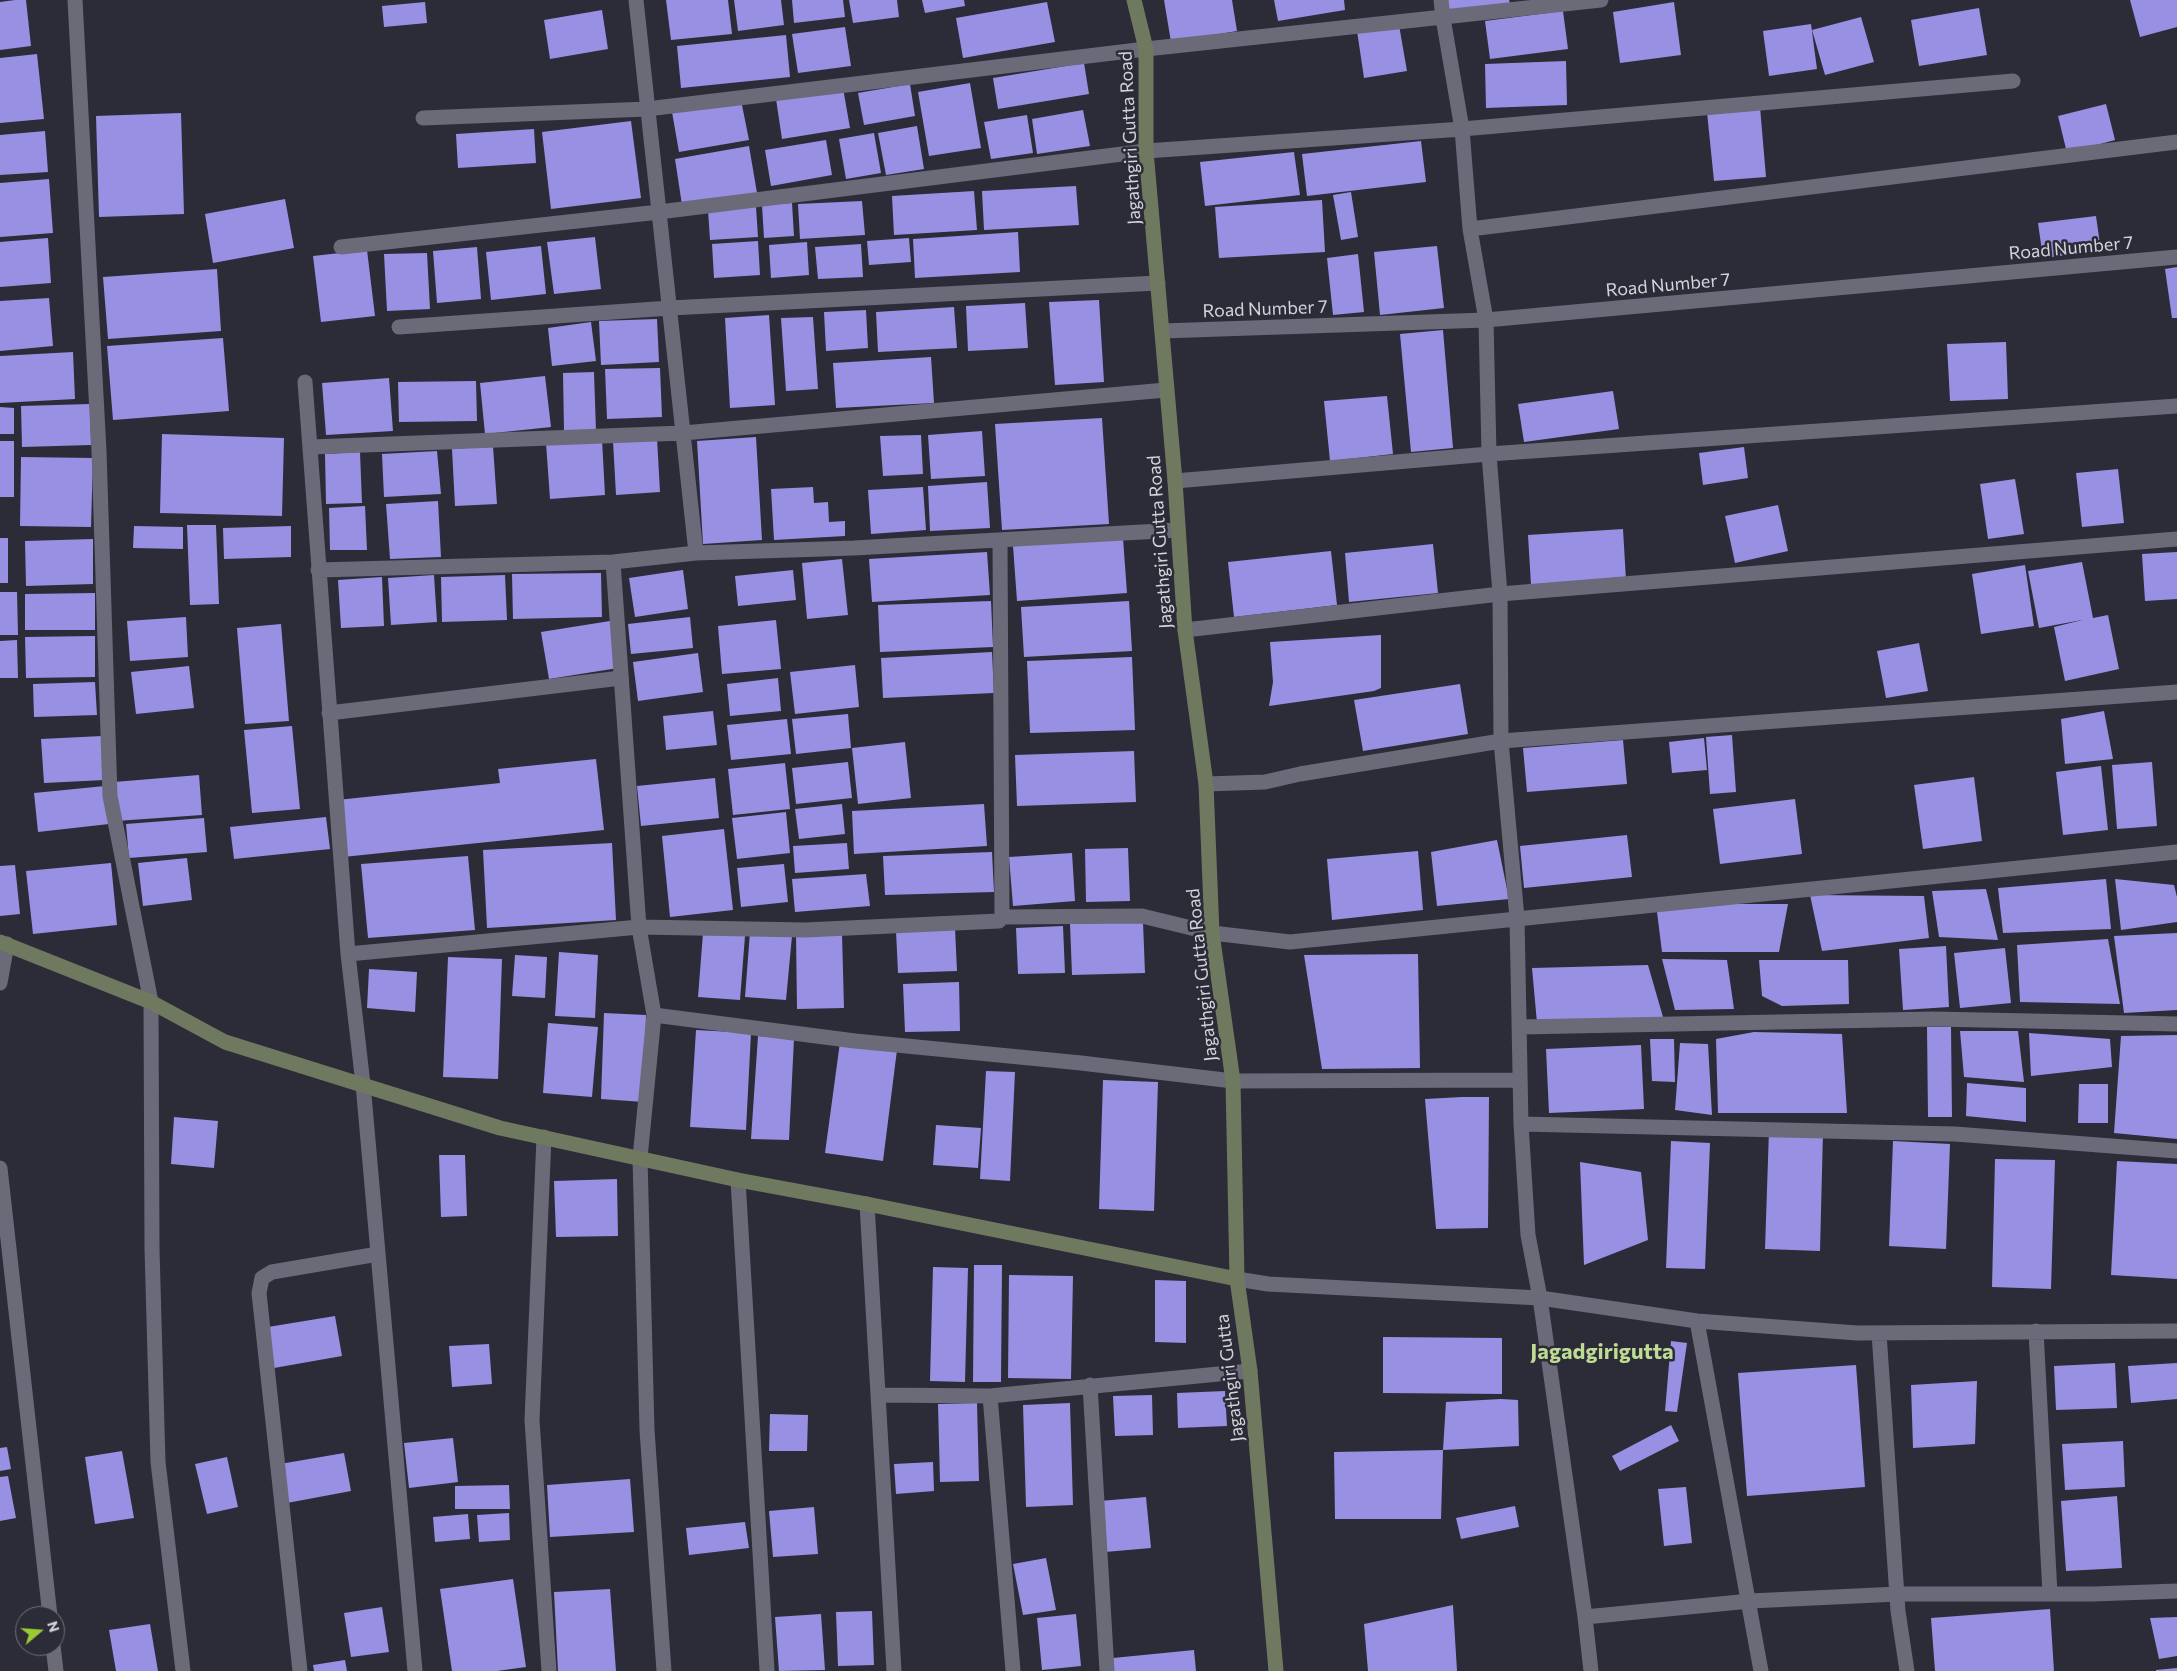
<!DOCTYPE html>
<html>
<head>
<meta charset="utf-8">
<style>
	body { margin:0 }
	#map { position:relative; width:2177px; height:1671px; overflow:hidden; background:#2c2b38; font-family:Commissioner,sans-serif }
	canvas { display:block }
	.north { position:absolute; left:15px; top:1606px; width:50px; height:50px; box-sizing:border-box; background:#2c2b38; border:1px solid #6f6e79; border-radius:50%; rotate:72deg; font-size:14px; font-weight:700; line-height:20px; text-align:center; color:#d3d3db }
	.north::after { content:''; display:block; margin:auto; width:18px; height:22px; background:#9bcb33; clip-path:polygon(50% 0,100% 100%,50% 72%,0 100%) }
</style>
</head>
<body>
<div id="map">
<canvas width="2177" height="1671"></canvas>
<div class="north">N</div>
</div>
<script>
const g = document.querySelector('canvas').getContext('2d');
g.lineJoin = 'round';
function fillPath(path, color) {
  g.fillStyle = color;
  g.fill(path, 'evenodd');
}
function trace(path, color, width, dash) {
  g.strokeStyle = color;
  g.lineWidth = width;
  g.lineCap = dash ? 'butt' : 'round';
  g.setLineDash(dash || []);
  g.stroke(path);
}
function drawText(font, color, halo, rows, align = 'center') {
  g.font = font + ' Commissioner,sans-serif';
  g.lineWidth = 5;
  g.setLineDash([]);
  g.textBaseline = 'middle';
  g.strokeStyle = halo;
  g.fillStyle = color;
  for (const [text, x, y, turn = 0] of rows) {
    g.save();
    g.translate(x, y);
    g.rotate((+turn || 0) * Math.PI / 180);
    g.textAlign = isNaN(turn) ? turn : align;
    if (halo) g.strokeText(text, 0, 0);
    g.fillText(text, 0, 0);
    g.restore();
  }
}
fillPath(new Path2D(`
	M15,0H26L31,46L0,50V2Z
	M666,0H728L732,34L671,40Z
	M734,0H781L784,25L738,31Z
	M792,0H843L845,17L794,23Z
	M849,0H897L899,17L853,23Z
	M922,0H964L965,6L925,13Z
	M1164,0H1232L1237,31L1171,42Z
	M1274,0H1344L1345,10L1278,21Z
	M1445,0H1509L1510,3L1446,11Z
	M2130,0H2177V27L2140,37Z
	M425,2L427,23L384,27L382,6Z
	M1047,2L1055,42L963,58L956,18Z
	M1674,2L1681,55L1620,63L1613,12Z
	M1979,8L1987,55L1919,66L1911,20Z
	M602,10L608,49L550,59L544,20Z
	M1563,11L1568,49L1490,59L1485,21Z
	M1861,17L1874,62L1825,75L1812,30Z
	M1811,24L1817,69L1769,76L1763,31Z
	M1399,25L1407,71L1364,78L1357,31Z
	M845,27L851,66L798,73L792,34Z
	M786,35L790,77L681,88L677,46Z
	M37,54L44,119L0,123V58Z
	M1566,61L1567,105L1486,108L1485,64Z
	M1084,63L1089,94L998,109L993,78Z
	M970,83L981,148L929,156L918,92Z
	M910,84L915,116L864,125L858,93Z
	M843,88L850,128L782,139L776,99Z
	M741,100L749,140L679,152L672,112Z
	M2106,104L2115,140L2067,153L2058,116Z
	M1760,107L1766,177L1714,181L1707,112Z
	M1083,110L1090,146L1037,154L1032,119Z
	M181,113L184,214L99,217L96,116Z
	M1027,115L1033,153L991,159L984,122Z
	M631,121L641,198L551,209L542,132Z
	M917,126L924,169L886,175L878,133Z
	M534,129L536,163L458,168L456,134Z
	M45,131L48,172L0,175V135Z
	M874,133L881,173L846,179L839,139Z
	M826,140L832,175L771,186L765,150Z
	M1421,141L1426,182L1307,196L1302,154Z
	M749,146L757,193L682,205L675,159Z
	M1294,152L1300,195L1205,206L1200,162Z
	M49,179L53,233L0,237V183Z
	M1076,186L1079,225L984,230L982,191Z
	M974,191L977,230L894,235L892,196Z
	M1351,192L1358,237L1341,240L1333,195Z
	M285,199L294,248L213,263L205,214Z
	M1322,200L1325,252L1219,258L1215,207Z
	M862,201L865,235L800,239L798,204Z
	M792,203L794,236L764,238L762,205Z
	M756,207L758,237L710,240L708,210Z
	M2096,216L2101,251L2043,258L2038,223Z
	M1018,232L1020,272L915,278L913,239Z
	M595,237L601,289L554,294L547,242Z
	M48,238L51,283L0,287V242Z
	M909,238L911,262L869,265L867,241Z
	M758,241L760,275L714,278L712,244Z
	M807,242L809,275L771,278L769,245Z
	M861,244L863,277L818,279L815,247Z
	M541,246L546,294L491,300L486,252Z
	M1437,246L1444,308L1380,315L1374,252Z
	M477,247L481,299L437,303L433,251Z
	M367,250L375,316L321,322L313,256Z
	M427,253L430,309L387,311L384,254Z
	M1358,254L1364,312L1333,315L1327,258Z
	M2177,267V318H2172L2165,269Z
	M217,269L221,331L108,339L103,277Z
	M49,298L53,346L0,351V301Z
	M1099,300L1104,382L1055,385L1049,302Z
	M1025,303L1028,348L968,351L966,306Z
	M954,307L957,348L878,352L876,312Z
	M866,310L868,348L826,351L824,312Z
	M769,315L775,405L730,408L725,318Z
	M813,317L818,389L786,391L781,318Z
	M657,319L659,362L601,365L599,321Z
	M591,322L596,361L552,366L548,328Z
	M1443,330L1453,448L1411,452L1400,334Z
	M223,338L229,411L113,420L107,346Z
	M2006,342L2008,399L1950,401L1947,344Z
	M73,352L75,399L0,403V356Z
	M931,357L934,403L836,408L833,363Z
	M660,368L662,417L607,419L605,369Z
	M594,372L596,431H564L563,373Z
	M545,376L551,427L485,434L480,383Z
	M389,378L393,431L326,435L322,383Z
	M476,381L477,421L399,422L398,382Z
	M1613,391L1619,429L1524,442L1518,404Z
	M1387,396L1393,454L1330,461L1324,401Z
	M90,404L91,445L22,447L21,406Z
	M0,407L14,408V434H0Z
	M1102,418L1109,524L1002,530L995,424Z
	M982,431L985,476L931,479L928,435Z
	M162,434L284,438L282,516L160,513Z
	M921,435L923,474L883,476L880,436Z
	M756,437L762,540L703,544L697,441Z
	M657,438L660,492L616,495L613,441Z
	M602,439L605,495L550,499L546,443Z
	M0,441H14V497H0Z
	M493,446L497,504L455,506L452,449Z
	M1744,447L1748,478L1703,485L1699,453Z
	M437,451L441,494L384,497L382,454Z
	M360,452L362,503L326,504L325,454Z
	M21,457L93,458L91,527L20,526Z
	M2118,469L2124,523L2082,527L2076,473Z
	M2015,479L2024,534L1988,539L1980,484Z
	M987,482L990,528L930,531L928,486Z
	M813,487L814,503L828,502L829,522L845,521V536L774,540L771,489Z
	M923,487L926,530L871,534L868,490Z
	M438,501L441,557L390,559L386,504Z
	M1778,505L1788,551L1735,563L1725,516Z
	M365,506L367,550H330L329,508Z
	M187,525H216L219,604L190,605Z
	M134,526L183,527V549L133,548Z
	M291,526V557L224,559L223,528Z
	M1623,529L1626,580L1531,585L1528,535Z
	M0,538H8V583H0Z
	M1123,538L1127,593L1017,601L1013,546Z
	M93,539V584L26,586L25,541Z
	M1433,544L1438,593L1349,602L1345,553Z
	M1331,551L1337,605L1234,617L1228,562Z
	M987,552L990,595L872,602L869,559Z
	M2177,552V599L2145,601L2142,554Z
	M842,559L848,615L807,619L802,563Z
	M2082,562L2093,618L2108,615L2119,669L2065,681L2054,627L2082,620L2039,628L2028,571Z
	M2025,565L2034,626L1981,634L1972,574Z
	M683,570L688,609L635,617L629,578Z
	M793,570L796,600L738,606L735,576Z
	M601,573L602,617L513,619L512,574Z
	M434,575L437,622L391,625L388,578Z
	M505,575L507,620L442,622L441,577Z
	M382,577L384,626L341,628L338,580Z
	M0,592H17L18,635H0Z
	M95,593V630H25V594Z
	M991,601L993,647L880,652L878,605Z
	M1129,601L1132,651L1024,657L1021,607Z
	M186,617L188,657L130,661L127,621Z
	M690,617L693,648L631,654L628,624Z
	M776,620L781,669L722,674L718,626Z
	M610,621L618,668L549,679L541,632Z
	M281,624L289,721L245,724L237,628Z
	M1381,635V688L1374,691L1269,706L1273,682L1270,642Z
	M95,636V677L26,678L25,637Z
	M17,640L18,678H0V641Z
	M1919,643L1928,691L1886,698L1877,651Z
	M992,652L994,693L883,698L881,658Z
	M698,653L703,692L638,701L633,662Z
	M1132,657L1135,730L1030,733L1027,661Z
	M855,665L859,707L795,714L790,672Z
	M189,666L194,708L136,714L131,672Z
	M778,678L781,711L730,716L727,684Z
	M95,682L97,715L34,717L33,684Z
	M1460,684L1468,734L1363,751L1354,700Z
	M713,711L717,745L666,750L663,716Z
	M2104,711L2113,759L2065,764L2061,719Z
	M848,714L851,748L796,754L792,719Z
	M787,719L791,754L731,760L727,725Z
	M292,726L300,809L252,813L244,730Z
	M1732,735L1736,792L1710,794L1706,737Z
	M102,736L105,780L44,783L41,739Z
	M1704,738L1707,770L1672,773L1669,742Z
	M1623,740L1627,784L1527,792L1523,748Z
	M905,742L911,798L858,804L852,748Z
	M1134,751L1136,802L1017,806L1015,755Z
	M596,759L604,830L343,857L337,800L500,783L498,769Z
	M848,762L852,798L796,804L792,768Z
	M2152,762L2157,826L2117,829L2112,765Z
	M785,763L790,809L733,815L728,769Z
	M2101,766L2108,830L2063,835L2056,772Z
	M199,775L202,815L116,821L114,782Z
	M1974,777L1982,841L1923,849L1914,785Z
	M715,778L719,818L641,826L637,786Z
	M105,786L109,824L38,832L34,793Z
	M1795,799L1802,854L1720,864L1713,809Z
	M842,804L845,834L799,839L795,809Z
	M984,804L987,846L854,854L852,811Z
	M786,812L790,853L737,859L732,818Z
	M326,817L330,849L234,859L230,827Z
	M204,818L207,852L129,858L126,824Z
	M724,829L733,910L670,917L662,836Z
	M1627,835L1632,877L1524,888L1520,846Z
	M1497,840L1509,899L1437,906L1431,852Z
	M612,843L616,920L487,928L483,850Z
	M847,843L849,869L795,873L793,846Z
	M1128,848L1130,901L1086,902L1085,849Z
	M1418,851L1423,910L1332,920L1327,859Z
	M992,852L994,892L885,895L883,856Z
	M1072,853L1075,901L1013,906L1009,857Z
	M468,856L475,930L368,938L361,864Z
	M187,858L192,900L143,906L138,863Z
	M111,863L117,925L33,934L26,871Z
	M784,864L788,902L741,907L737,868Z
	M15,865L20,914L0,916V866Z
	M866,874L870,906L795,912L792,879Z
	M2106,879L2111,929L2003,933L1998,888Z
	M2115,879L2174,885L2177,897V922L2121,930Z
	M1986,889L1998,940L1939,937L1932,891Z
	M1810,895L1924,896L1929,938L1822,951Z
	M1656,904H1788L1779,952H1662Z
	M1143,922L1145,973L1072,975L1070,924Z
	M1063,926L1065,973L1018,974L1016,928Z
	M955,928L957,971L898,973L896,931Z
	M750,932L792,936L786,1000L745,997Z
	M703,933L745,936L740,1000L698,997Z
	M2177,933V1010L2124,1013L2114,936Z
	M796,934H842L844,1008L797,1009Z
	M2108,939L2120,1004L2020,1002L2017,945Z
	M1946,946L1949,1007L1903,1010L1899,949Z
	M2005,948L2011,1003L1960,1008L1954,953Z
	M559,952L598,955L595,1018L555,1016Z
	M1418,954L1420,1068L1322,1069L1304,955Z
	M515,955L547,957L545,998L512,996Z
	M448,957L502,959L498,1079L443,1077Z
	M1662,959L1727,960L1734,1009L1675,1010Z
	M1759,960H1848L1849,1004L1782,1006L1762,996Z
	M1648,965L1663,1017L1537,1023L1532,968Z
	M369,969L417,972L415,1012L367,1008Z
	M959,982L960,1031L905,1032L903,984Z
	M604,1013L646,1015L644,1102L601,1099Z
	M548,1023L598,1027L592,1097L543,1093Z
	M1927,1027H1951L1952,1117H1928Z
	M696,1030L751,1033L746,1130L690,1127Z
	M1960,1031H2018L2024,1082L1964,1077Z
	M1754,1032L1842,1034L1847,1113H1718L1716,1039Z
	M2029,1033L2110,1039L2112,1067L2031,1076Z
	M2177,1035V1139L2114,1133L2121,1036Z
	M758,1036L794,1039L789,1140L751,1139Z
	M1650,1039H1674L1675,1082L1652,1081Z
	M840,1042L897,1050L883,1161L825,1153Z
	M1680,1043L1708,1044L1712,1115L1675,1110Z
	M1641,1045L1644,1109L1549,1113L1546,1049Z
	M986,1071L1015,1072L1010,1181L980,1179Z
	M1103,1080L1158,1082L1154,1211L1099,1209Z
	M1967,1083L2026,1088V1122L1966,1116Z
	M2079,1084H2108V1123H2078Z
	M1462,1097H1489L1488,1228L1436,1229L1425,1099Z
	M174,1117L218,1121L214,1168L171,1164Z
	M936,1125L981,1128L978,1168L933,1165Z
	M1769,1130L1823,1132L1820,1251L1765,1249Z
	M1671,1141L1710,1143L1705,1269L1666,1268Z
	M1893,1141L1950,1144L1946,1249L1889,1246Z
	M439,1155H465L467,1216L441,1217Z
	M1995,1159L2055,1160L2051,1289L1992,1287Z
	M2117,1161L2177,1164V1279L2111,1275Z
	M1580,1162L1641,1172L1648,1240L1584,1265Z
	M617,1179L618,1236L556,1237L554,1181Z
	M974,1265H1002L1001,1382H973Z
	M933,1267L968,1268L965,1382L930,1381Z
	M1009,1275L1073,1276L1071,1379L1008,1378Z
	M1155,1280L1186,1281V1343L1155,1342Z
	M335,1316L342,1356L274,1368L268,1327Z
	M1383,1337L1502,1338V1394L1383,1393Z
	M1671,1341L1687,1343L1677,1412L1665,1411Z
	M489,1344L492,1384L452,1387L449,1346Z
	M2115,1363L2117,1408L2056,1410L2054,1366Z
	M2177,1363V1399L2131,1403L2128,1366Z
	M1856,1365L1865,1487L1747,1496L1738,1373Z
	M1977,1381L1975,1444L1913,1448L1911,1385Z
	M1225,1391L1227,1426L1178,1428L1177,1393Z
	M1152,1395L1153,1435L1115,1436L1113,1396Z
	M1501,1399L1518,1400L1519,1446L1443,1450L1441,1519H1335L1334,1452L1443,1450L1446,1402Z
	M977,1403L979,1481L940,1482L938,1404Z
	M1070,1403L1073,1505L1026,1507L1023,1405Z
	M770,1414L808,1415L807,1451H769Z
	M1671,1425L1679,1441L1620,1471L1612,1456Z
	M453,1438L458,1482L409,1488L404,1443Z
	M2123,1441L2125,1487L2065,1490L2062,1444Z
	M7,1447L11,1469L0,1471V1448Z
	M122,1451L134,1518L95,1524L85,1457Z
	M344,1453L351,1491L287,1503L280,1464Z
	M227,1457L238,1507L207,1514L195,1464Z
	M933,1462L934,1491L896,1494L894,1464Z
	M8,1476L16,1518L0,1521V1477Z
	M630,1479L634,1532L550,1537L547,1485Z
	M509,1485L510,1509H455V1486Z
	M1686,1487L1692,1543L1664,1546L1658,1489Z
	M2117,1496L2122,1568L2066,1571L2061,1501Z
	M1146,1497L1151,1548L1105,1552L1100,1501Z
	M1515,1506L1519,1527L1461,1539L1456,1518Z
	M814,1507L818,1554L773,1557L769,1511Z
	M509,1513L510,1540L479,1542L477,1515Z
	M468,1514L470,1539L435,1542L433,1517Z
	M745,1522L749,1548L689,1555L686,1528Z
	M1046,1558L1056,1610L1023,1615L1013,1564Z
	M513,1579L526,1667L497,1671H452L440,1589Z
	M610,1589L616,1671H558L554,1592Z
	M1453,1605L1457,1671H1368L1364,1624Z
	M382,1607L389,1652L351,1657L344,1613Z
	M2050,1609L2054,1671H1935L1931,1618Z
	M872,1611L874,1665L838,1666L836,1612Z
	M821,1614L825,1670L779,1671L775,1617Z
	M1076,1614L1081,1666L1042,1670L1037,1618Z
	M2177,1617V1656L2159,1659L2150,1618Z
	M150,1624L158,1671H116L109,1630Z
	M1194,1650L1196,1671H1114L1113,1658Z
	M345,1660L347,1671H314L313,1665Z
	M2177,1668V1671H2156V1670Z`), '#9890e3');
trace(new Path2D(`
	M1162,331L1486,320`), '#6b6a78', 15);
trace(new Path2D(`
	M75,0L99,451L110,796L151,1002L152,1249L158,1462L183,1671
	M636,0L696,553
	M1441,0L1443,18L1462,129L1470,229L1486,320L1489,454L1500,594L1501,741L1517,918L1521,1124L1528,1235L1540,1298L1585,1617L1591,1671
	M423,118L647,109L1146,49L1601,0
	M1470,229L2177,142
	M341,247L659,212L1146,151L1462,129L2013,81
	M1486,320L2177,257
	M399,327L670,308L1158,283
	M305,382L348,954L363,1084L415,1671
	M311,447L683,433L1166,390
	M1175,481L1489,454L2177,406
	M1000,540L1002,917
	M613,562L639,927L654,1015L640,1158L647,1430L664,1671
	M318,570L613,562L696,553L854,548L1178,530
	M1185,630L1500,594L2177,539
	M329,713L621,678
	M1206,784L1265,782L1300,774L1501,741L2177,692
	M348,954L639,927L805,930L999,921L1002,917L1142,916L1212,933L1290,942L2177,852
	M0,983L7,944
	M654,1015L855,1041L1081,1063L1233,1081L1520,1080
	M1519,1027L1934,1019L2177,1024
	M1521,1124L1955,1134L2177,1151
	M544,1137L532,1420L549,1671
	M0,1168L50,1616
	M738,1180L767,1671
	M867,1204L894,1671
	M1237,1279L1268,1284L1540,1298L1697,1321L1857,1333L2177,1331
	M1697,1321L1761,1671
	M2036,1331L2050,1594
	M1879,1333L1898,1611L1907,1671
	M1090,1385L1107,1671
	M879,1395L990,1396
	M1585,1617L1750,1601L1898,1594H2093L2177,1591
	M53,1646L56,1671
	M300,1671L259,1293L262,1278L272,1272L378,1254
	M1013,1671L990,1396L1250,1371`), '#6b6a78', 15);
trace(new Path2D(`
	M1134,0L1146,49V151L1175,481L1185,630L1206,784L1212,933L1233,1081L1237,1279L1250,1371L1276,1671
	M0,942L151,1002L225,1042L500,1128L738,1180L867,1204L1237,1279`), '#6f795f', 15);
drawText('18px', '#d3d3db', '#2c2b38', [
	["Jagathgiri Gutta Road",1130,138,-93],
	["Road Number 7",2071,248,-5],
	["Road Number 7",1668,285,-5],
	["Road Number 7",1265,309,-2],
	["Jagathgiri Gutta Road",1160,542,-94],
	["Jagathgiri Gutta Road",1202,975,-96],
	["Jagathgiri Gutta",1230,1378,-97]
]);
drawText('bold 22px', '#bfdc94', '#2c2b38', [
	["Jagadgirigutta",1602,1352]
]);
</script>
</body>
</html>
